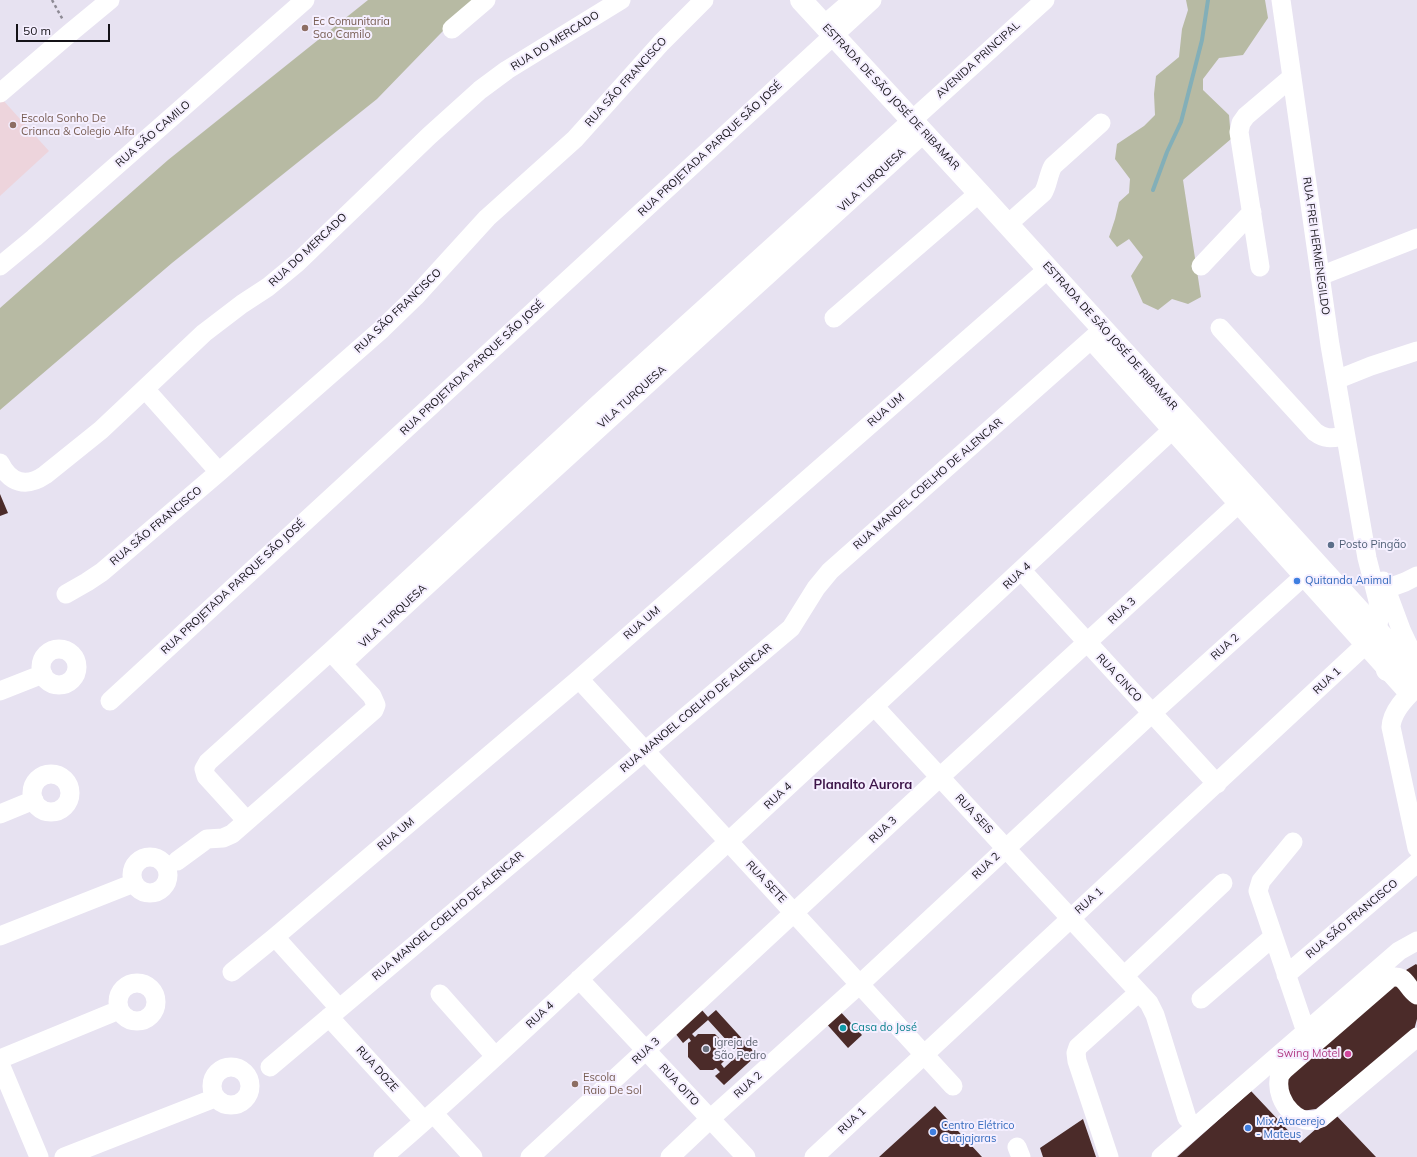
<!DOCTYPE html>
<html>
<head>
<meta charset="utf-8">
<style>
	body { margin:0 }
	#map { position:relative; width:1417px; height:1157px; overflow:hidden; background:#e7e2f1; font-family:Mulish,sans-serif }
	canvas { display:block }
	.scale { position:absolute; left:16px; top:24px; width:94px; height:18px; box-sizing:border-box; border:2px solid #141217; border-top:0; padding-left:5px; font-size:12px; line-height:14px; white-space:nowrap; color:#141217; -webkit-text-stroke:3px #f5efff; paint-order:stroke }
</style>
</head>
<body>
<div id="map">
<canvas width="1417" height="1157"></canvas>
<div class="scale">50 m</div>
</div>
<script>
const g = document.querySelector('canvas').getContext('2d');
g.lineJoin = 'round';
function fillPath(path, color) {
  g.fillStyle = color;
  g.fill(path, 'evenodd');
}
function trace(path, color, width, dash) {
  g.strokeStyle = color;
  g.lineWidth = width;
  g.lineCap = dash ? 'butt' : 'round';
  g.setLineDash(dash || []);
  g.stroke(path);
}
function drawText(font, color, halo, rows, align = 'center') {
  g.font = font + ' Mulish,sans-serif';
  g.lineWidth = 4;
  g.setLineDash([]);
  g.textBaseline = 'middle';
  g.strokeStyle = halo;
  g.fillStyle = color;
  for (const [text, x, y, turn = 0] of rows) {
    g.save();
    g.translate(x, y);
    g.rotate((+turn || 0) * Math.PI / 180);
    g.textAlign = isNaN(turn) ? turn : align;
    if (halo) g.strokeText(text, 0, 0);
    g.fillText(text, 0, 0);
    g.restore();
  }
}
fillPath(new Path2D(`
	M2,99L49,151L0,196V100Z`), '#edd4dc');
fillPath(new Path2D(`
	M368,0H473L377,99L172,263L0,410V308L168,160Z
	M1186,0H1265L1268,18L1243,55L1219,58L1203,79V90L1229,115L1231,139L1183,180L1201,297L1188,304L1172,299L1158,310L1143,303L1131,276L1143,257L1129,239L1117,247L1109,237L1115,219L1119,202L1129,193L1130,179L1115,159L1117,144L1144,126L1155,115L1154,94L1156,76L1179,57L1182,29L1188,10Z`), '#b7baa3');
trace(new Path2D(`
	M1153,190L1167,152L1181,122L1202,40L1208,0`), '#83afb8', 4);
fillPath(new Path2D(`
	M0,494L8,513L0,516Z
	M1416,964L1417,965V989L1406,970Z
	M1398,983L1417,1000V1019L1414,1030L1316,1109L1294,1112L1283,1077Z
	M837,1008L862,1035L848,1048L824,1021Z
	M701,1009L708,1017L716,1010L757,1055L724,1085L715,1076L720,1072L716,1068L713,1070H700L688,1057V1043L691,1041L689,1038L683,1043L675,1033ZM708,1020L739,1054L724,1068L721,1064L725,1060V1044L715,1034H698L695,1037L692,1034Z
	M1251,1091L1300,1143L1334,1113L1376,1157H1177Z
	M935,1106L982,1157H879Z
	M1083,1119L1096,1157H1043L1040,1148Z`), '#4b2b29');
trace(new Path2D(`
	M52,0L63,20`), '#8d8a94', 2.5, [3, 3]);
trace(new Path2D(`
	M1281,0L1330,345L1367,558L1378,601L1379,619L1377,631
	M824,25L853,0
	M452,29L486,0
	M0,93L70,33L110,0
	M1008,224L1043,193C1048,185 1048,175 1053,166L1101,123
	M0,266L34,238L305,0
	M1201,266L1252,212
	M1260,267L1239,132L1241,123L1246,116L1292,77
	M1320,276L1417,238
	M834,318L979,193
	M1220,328L1315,432C1326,440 1332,438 1345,436
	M1091,340L1409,694
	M1336,380L1371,366L1417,351
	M145,389L219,472
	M0,463C10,483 26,488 45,475L101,430L204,333L242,304L268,287L297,263L429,136L480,90L507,70L621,0
	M1022,571L1217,784
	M1383,581L1402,632L1417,663
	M1386,589L1405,582L1417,576
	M66,594L87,582L102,572L219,472L382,329L415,297L487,218L575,139L661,43L704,0
	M41 667a18 18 0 1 1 36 0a18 18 0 1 1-36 0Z
	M342,664C535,485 730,310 924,133
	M579,679L953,1086
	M1417,687C1406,697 1392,711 1391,727L1417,848
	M0,691L43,674
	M110,701L872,0
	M874,706L1149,1003L1155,1015L1187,1118
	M32 793a19 19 0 1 1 38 0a19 19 0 1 1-38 0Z
	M0,814L34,800
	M247,821L206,776L204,769L208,762L331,651L595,407L1045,0
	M1293,842L1261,881L1258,891L1306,1032
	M132 875a18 18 0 1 1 36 0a18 18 0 1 1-36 0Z
	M177,861L207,839L223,838L232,834L374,710L376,705L372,696L333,654
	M0,936L134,883
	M275,937L339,1008
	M232,972L275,937L579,679L1048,269
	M1286,975L1417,863
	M1124,976L1223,883
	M579,979L746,1157
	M118 1002a19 19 0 1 1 38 0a19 19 0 1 1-38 0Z
	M440,994L495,1056
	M1417,995C1406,988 1406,973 1390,978L1285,1069C1282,1072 1279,1075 1279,1080C1276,1102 1299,1129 1321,1118L1417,1037
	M1201,999L1273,937
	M329,1017L424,1121
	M0,1059L119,1010
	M0,1064L39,1157
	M212 1086a19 19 0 1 1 38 0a19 19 0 1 1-38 0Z
	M270,1067L791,628L816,588L830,571L1103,329
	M434,1114L473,1157
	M1017,1147L1021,1157
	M64,1157L215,1098
	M383,1157C469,1084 550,1005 634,929C814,764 993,598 1171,431
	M530,1157L646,1050L940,777L1238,504
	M670,1157L710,1119L860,984L1152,713L1304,576
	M814,1157C997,986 1182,817 1365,645
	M1109,1157L1077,1061L1076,1053L1078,1047L1139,992
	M1161,1157L1399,951L1417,941`), '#fff', 19);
trace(new Path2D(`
	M801,0L979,193L1417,674
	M1387,670L1417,679`), '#fff', 22);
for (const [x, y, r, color] of [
	[305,28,4,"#8d6e63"],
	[13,125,4,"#8d6e63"],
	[1331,545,4,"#5c6f8a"],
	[1297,581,4,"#3f7fe0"],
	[843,1028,4,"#0f9aa8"],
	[706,1049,4,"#6b7280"],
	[1348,1054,4,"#d1479c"],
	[575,1084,4,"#8d6e63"],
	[1248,1128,4,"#3f7fe0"],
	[933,1132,4,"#3f7fe0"]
]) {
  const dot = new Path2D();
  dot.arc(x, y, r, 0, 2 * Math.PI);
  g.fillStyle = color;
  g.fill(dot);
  trace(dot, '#f5efff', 1.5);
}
drawText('11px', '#785e54', '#f5efff', [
	["Ec Comunitaria",313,22],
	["Sao Camilo",313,35],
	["Escola Sonho De",21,119],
	["Crianca & Colegio Alfa",21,132],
	["Escola",583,1078],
	["Raio De Sol",583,1091]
], 'left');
drawText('11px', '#141217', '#f5efff', [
	["RUA DO MERCADO",555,41,-32],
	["AVENIDA PRINCIPAL",978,60,-42],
	["RUA SÃO FRANCISCO",626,82,-48],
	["ESTRADA DE SÃO JOSÉ DE RIBAMAR",891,97,47],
	["RUA SÃO CAMILO",153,134,-41],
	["RUA PROJETADA PARQUE SÃO JOSÉ",710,149,-43],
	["VILA TURQUESA",872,180,-43],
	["RUA FREI HERMENEGILDO",1316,246,82],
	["RUA DO MERCADO",308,250,-43],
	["RUA SÃO FRANCISCO",398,311,-44],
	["ESTRADA DE SÃO JOSÉ DE RIBAMAR",1110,336,48],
	["RUA PROJETADA PARQUE SÃO JOSÉ",472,368,-43],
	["VILA TURQUESA",632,397,-42],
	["RUA UM",886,410,-41],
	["RUA MANOEL COELHO DE ALENCAR",928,484,-41],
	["RUA SÃO FRANCISCO",156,526,-40],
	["RUA 4",1017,576,-43],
	["RUA PROJETADA PARQUE SÃO JOSÉ",233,587,-43],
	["RUA 3",1122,611,-43],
	["VILA TURQUESA",393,616,-43],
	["RUA UM",642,623,-41],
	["RUA 2",1225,647,-42],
	["RUA CINCO",1119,678,47],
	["RUA 1",1327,681,-43],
	["RUA MANOEL COELHO DE ALENCAR",696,708,-40],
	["RUA 4",778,796,-43],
	["RUA SEIS",974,814,47],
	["RUA 3",883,830,-43],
	["RUA UM",396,834,-40],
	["RUA 2",986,866,-43],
	["RUA SETE",766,882,47],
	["RUA 1",1089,901,-42],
	["RUA MANOEL COELHO DE ALENCAR",448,916,-40],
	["RUA SÃO FRANCISCO",1352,919,-40],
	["RUA 4",540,1015,-43],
	["RUA 3",646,1051,-43],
	["RUA DOZE",377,1069,48],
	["RUA OITO",679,1085,47],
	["RUA 2",748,1085,-42],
	["RUA 1",852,1121,-43]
]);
drawText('11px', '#4e5e75', '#f5efff', [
	["Posto Pingão",1339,545]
], 'left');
drawText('11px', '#366cbe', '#f5efff', [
	["Quitanda Animal",1305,581],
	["Mix Atacerejo",1256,1122],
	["- Mateus",1256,1135],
	["Centro Elétrico",941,1126],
	["Guajajaras",941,1139]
], 'left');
drawText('11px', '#0d838f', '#f5efff', [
	["Casa do José",851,1028]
], 'left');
drawText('11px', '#5b616d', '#f5efff', [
	["Igreja de",714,1043],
	["São Pedro",714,1056]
], 'left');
drawText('11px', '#b23c85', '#f5efff', [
	["Swing Motel",1340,1054]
], 'right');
drawText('bold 13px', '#3c1448', '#f5efff', [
	["Planalto Aurora",863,785]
]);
</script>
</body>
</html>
